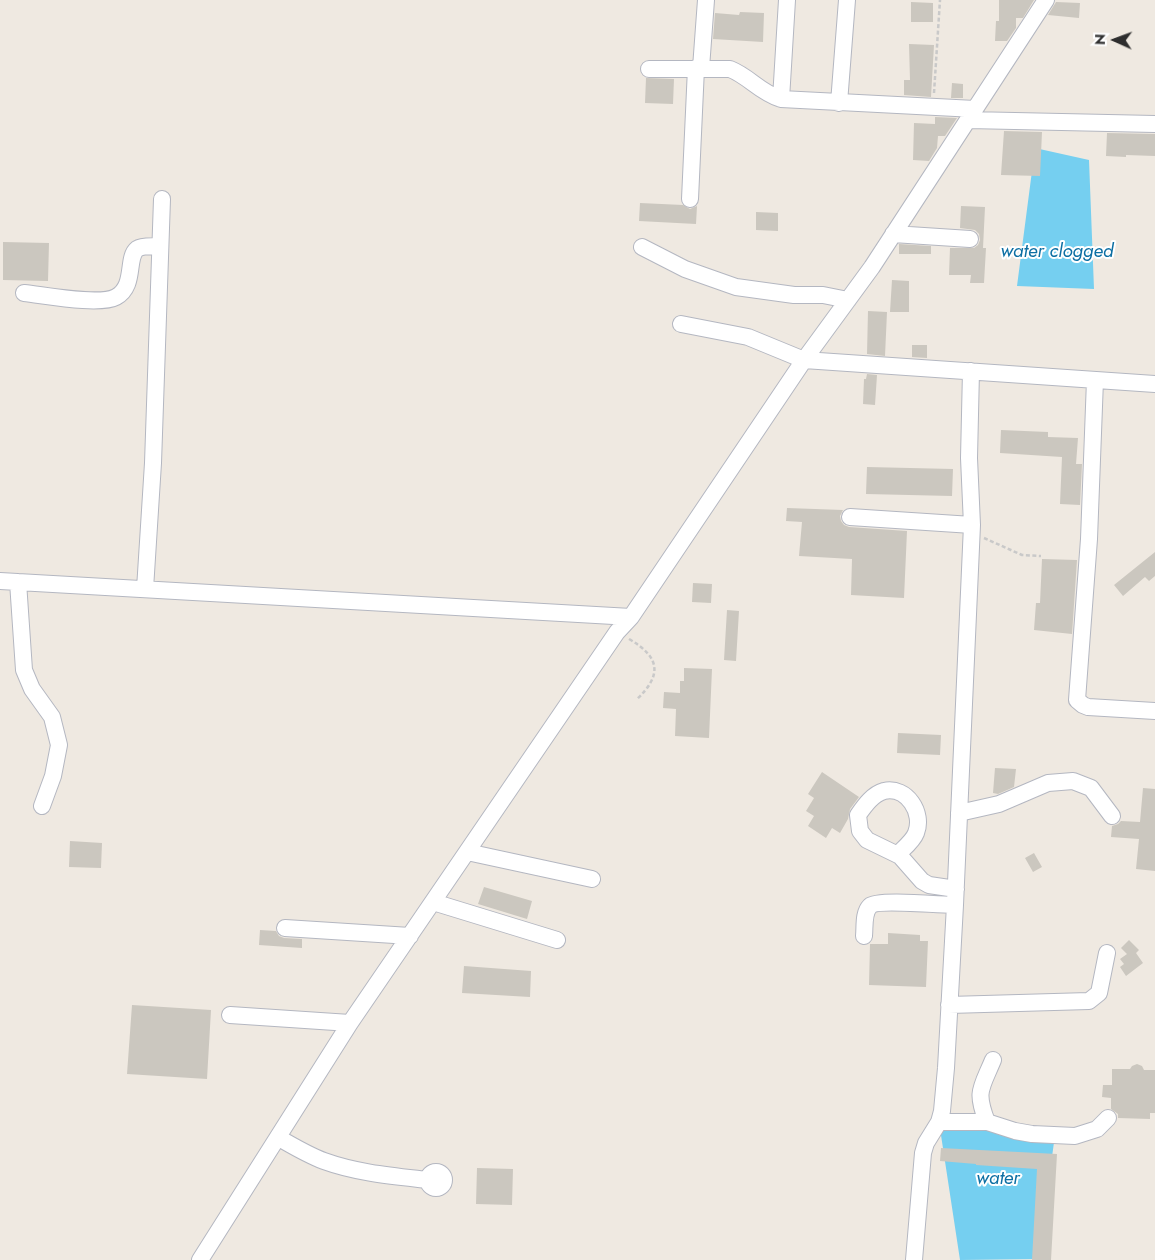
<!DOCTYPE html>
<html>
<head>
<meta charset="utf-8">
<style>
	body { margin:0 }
	#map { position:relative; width:1155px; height:1260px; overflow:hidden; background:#efe9e1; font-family:Jost,sans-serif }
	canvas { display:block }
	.north { position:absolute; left:1090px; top:15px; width:50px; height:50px; -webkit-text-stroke:4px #fff; paint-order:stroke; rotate:272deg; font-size:14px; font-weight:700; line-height:20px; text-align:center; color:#2e2e2e }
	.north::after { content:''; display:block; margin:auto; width:18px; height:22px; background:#2e2e2e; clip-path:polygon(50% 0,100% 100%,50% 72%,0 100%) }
</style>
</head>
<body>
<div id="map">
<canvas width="1155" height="1260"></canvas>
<div class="north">N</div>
</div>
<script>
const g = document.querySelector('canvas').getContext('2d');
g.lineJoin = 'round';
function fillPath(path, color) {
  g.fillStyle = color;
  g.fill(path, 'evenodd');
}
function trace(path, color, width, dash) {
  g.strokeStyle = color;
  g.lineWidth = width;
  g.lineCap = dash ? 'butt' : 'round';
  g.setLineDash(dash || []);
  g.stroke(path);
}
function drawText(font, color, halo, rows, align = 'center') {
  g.font = font + ' Jost,sans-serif';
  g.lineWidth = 4;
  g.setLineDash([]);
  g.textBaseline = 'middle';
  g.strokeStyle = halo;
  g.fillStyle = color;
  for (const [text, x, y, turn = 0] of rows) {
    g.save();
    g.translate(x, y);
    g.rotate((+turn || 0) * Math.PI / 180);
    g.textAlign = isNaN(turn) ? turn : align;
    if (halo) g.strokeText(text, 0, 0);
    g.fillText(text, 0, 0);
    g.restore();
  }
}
fillPath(new Path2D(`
	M1035,148L1089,160L1094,289L1017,286Z
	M939,1122L1055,1135L1038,1259L960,1260Z`), '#75cff0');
fillPath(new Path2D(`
	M999,0H1034L1023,18H1016V28L1007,41H995L996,21H999Z
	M911,2L933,3V22H911Z
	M1056,2L1080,3L1079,18L1048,15Z
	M740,12L764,13L763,42L713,39L715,13L739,15Z
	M909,44L934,45L931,97L904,95V80H910Z
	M646,78L674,79L673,104L645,103Z
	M952,83L963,84V98H951Z
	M935,117L957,118L945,136H938L937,148L929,161L913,160L914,123L935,124Z
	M1004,131L1042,132L1040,176L1001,175Z
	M1107,133L1155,134V156L1126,155V157L1106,156Z
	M640,203L683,205L690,209L697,206L696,224L639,221Z
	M961,206L985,207L983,248H986L984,283H970L971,275H949L950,248H974L978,245L980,240L979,234L975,230L960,228Z
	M756,212L778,213V231L756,230Z
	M3,242L49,243L48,281L3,280Z
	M899,244L931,246V254H899Z
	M892,280L909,281V312H890Z
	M868,311L887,312L885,356L867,354Z
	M912,345H927V358L912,357Z
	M867,374L877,375L875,405L863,404L864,379H866Z
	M1001,430L1048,432V437L1078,438L1076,464H1082L1080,505L1060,504L1062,457L1000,453Z
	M867,467L953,469L952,496L866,494Z
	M787,508L843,510L840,516L841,521L844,525L849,527L907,531L904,598L851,595L852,559L799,556L802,522L786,521Z
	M1155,552V576L1149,581L1145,577L1123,596L1114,585Z
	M1042,559L1077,560L1072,634L1034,630L1036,603H1040Z
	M693,583L712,584L711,603L692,602Z
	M727,610L739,611L736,661L724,660Z
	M684,668L712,669L709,738L675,736L676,709L663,708L664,692L680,693V681H684Z
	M898,733L941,735L940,755L897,753Z
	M995,768L1016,769L1014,787L998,794L993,793Z
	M822,772L859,797L850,809L848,819L840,833L832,828L826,838L808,826L814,816L806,811L814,798L808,794Z
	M1143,788L1155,789V871L1136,869L1139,839L1111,837L1112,826L1118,824L1121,821L1140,822Z
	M70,841L102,843L101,868L69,867Z
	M1034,853L1042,867L1033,872L1025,858Z
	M484,887L532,901L527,919L478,904Z
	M260,930L276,931L279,936L284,938L302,939V948L259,945Z
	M888,933L920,935V941H928L926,987L869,985L870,944H888Z
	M1129,940L1139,950L1136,953L1143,963L1126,976L1120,967L1124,964L1120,959L1127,954L1121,948Z
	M464,966L531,971L530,997L462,993Z
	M132,1005L211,1010L207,1079L127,1074Z
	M1137,1064L1142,1066L1144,1070H1155V1113H1150V1119L1118,1118V1114L1111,1109V1098L1102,1097L1103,1085H1112V1069H1130L1132,1066Z
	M941,1148L1057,1154L1051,1260H1032L1037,1169L976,1165V1164L940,1161Z
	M477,1168L513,1169L512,1205L476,1204Z`), '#cbc7bf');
const minor = new Path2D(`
	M701,68L706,0
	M649,69H730C750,77 759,92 781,99L975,109
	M781,99L787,0
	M839,103L847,0
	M968,120L1155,124
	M690,199L696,68
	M893,234L970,239
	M642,247L685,269L736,287L794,295H823L848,300
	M24,293C44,295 99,306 116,297C136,286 126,258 137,249C143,245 153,247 160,246
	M681,324L748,337L804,360L1155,384
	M1095,380L1089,539L1077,700L1083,705L1088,707L1155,711
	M850,517L972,525
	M0,581L631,617
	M18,582L24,670L32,689L52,717L59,745L53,776L42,806
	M145,589L153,463L162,199
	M959,813L999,804L1048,783L1073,781L1091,788L1112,816
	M467,852L592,879
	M898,854C904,848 913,841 916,833C924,813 907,786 884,791C873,794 865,805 858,815L860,831L867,840L900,856L922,881L929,885L956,889
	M433,902L557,940
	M285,928L410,936
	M864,936C865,927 863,913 870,906C878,899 941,905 955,905
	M949,1005L1089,1001L1099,993L1107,953
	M230,1015L350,1023
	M939,1122H987L1015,1131L1032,1134L1075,1136L1097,1129L1108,1118
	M987,1122C975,1091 981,1089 993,1060
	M279,1138C293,1146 308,1155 324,1161C357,1173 393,1176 428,1180
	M428 1180a8 8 0 1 1 16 0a8 8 0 1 1-16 0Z
	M200,1260L350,1023L617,632L631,617L804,360L872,267L1046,0
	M914,1260L923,1153L926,1143L939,1122L942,1111L946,1068L955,905L972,525L969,458L971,371`);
trace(minor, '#b4b7c1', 18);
trace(new Path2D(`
	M934,93L940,0
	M984,538L1022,555L1041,556
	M629,639C660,657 663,675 636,700`), '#c9c9c9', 2.5, [4, 2.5]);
trace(minor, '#fff', 16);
drawText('italic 19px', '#0d6fa3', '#fff', [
	["water clogged",1057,252],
	["water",998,1179]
]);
</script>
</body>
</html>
